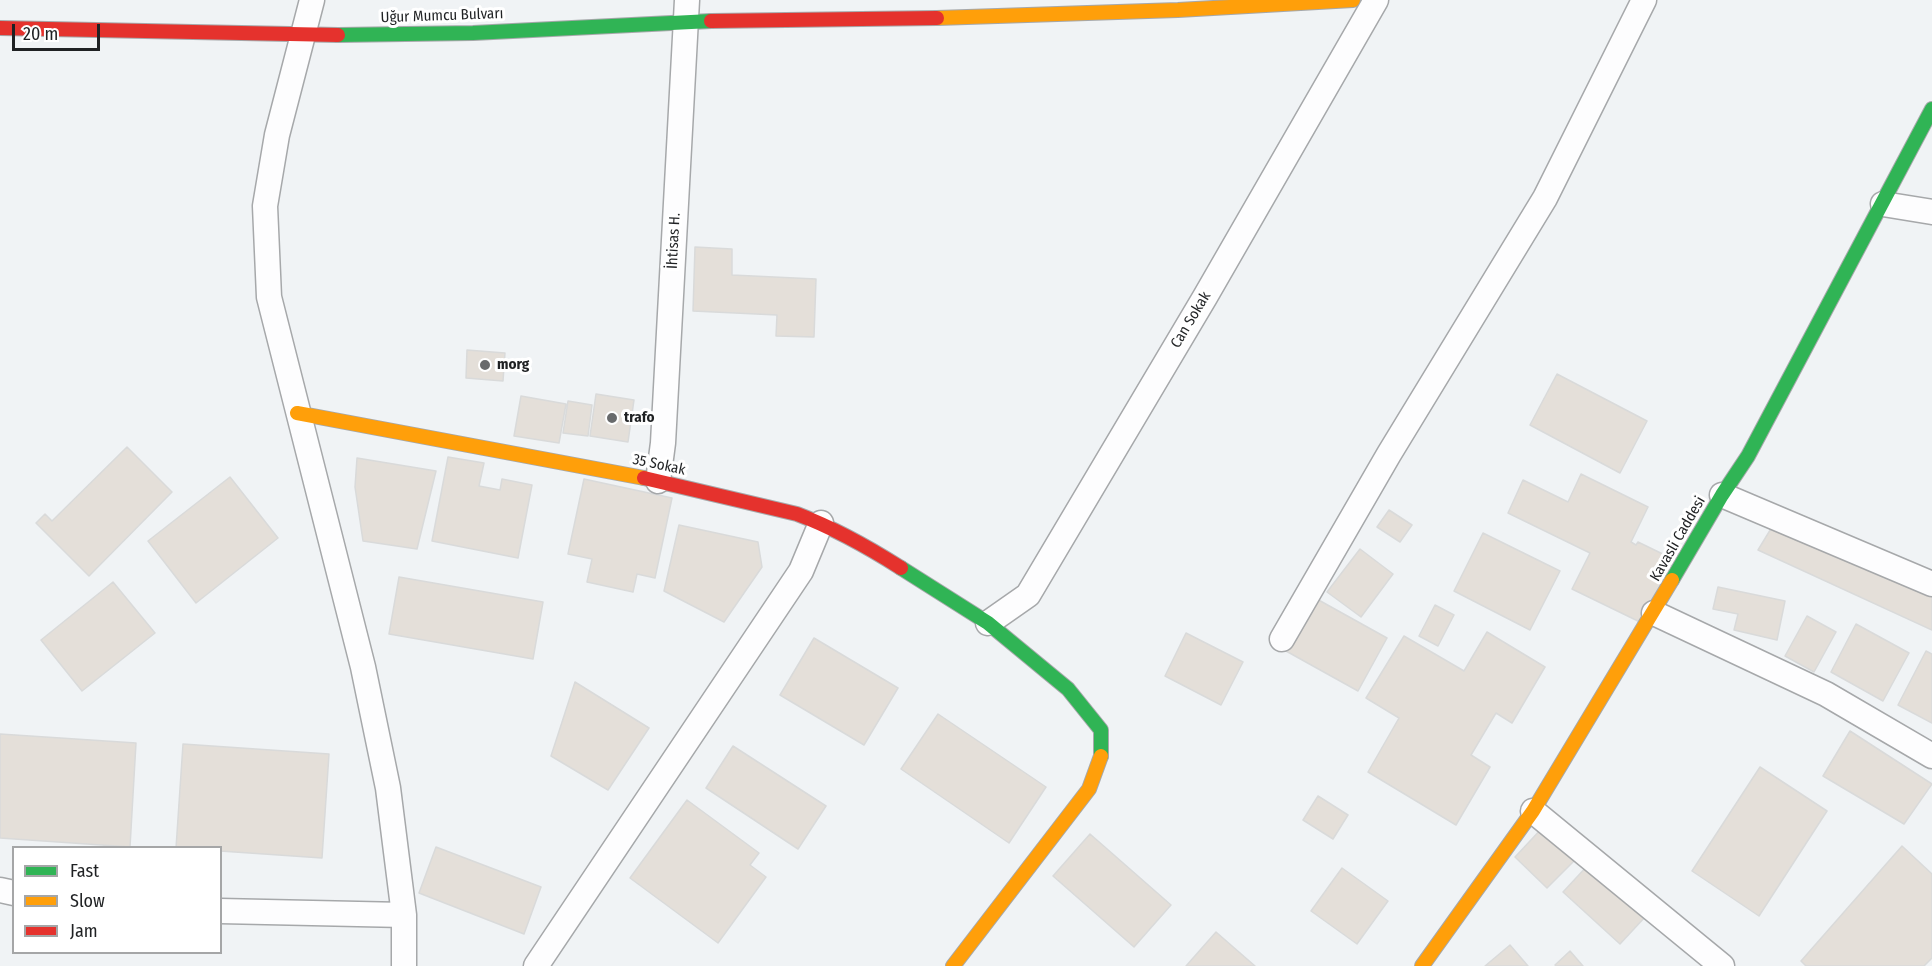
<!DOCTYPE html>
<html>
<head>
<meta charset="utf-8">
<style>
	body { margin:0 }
	#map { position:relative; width:1932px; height:966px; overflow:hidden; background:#f0f3f5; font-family:"Fira Sans Condensed",sans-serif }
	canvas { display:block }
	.legend { position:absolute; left:12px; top:846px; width:210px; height:108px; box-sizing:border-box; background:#fff; border:2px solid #a5a6a7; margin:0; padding:8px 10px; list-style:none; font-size:18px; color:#1f2123 }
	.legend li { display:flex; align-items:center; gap:12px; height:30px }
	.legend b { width:30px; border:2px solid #a5a6a7 }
	.scale { position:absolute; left:12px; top:24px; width:88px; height:27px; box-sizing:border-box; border:3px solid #1f2123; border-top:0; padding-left:8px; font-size:18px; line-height:21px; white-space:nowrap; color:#1f2123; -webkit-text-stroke:4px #fff; paint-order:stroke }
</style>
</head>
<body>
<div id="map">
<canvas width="1932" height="966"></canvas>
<ul class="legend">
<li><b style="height:8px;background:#30b455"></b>Fast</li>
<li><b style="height:8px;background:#ff9f0a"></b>Slow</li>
<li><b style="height:8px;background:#e5322d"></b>Jam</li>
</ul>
<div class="scale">20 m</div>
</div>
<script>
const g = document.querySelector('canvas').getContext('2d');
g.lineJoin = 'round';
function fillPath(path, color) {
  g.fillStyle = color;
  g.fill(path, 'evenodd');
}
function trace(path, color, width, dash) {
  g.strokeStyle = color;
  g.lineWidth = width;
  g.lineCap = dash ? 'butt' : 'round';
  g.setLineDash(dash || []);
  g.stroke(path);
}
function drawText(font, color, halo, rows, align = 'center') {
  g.font = font + ' "Fira Sans Condensed",sans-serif';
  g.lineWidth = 6;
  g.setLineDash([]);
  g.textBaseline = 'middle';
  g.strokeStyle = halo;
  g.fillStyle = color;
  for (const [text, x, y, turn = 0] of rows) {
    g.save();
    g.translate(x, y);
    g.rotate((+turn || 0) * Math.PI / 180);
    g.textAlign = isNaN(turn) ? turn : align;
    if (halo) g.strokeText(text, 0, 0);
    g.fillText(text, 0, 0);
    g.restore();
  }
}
const building = new Path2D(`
	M695,247L732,249V275L816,279L814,337L776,336L777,315L693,311Z
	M467,350L505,353L503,381L466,378Z
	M1557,374L1647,421L1620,473L1530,425Z
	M596,394L634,400L628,442L590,436Z
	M521,396L566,404L559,443L514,436Z
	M568,401L592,405L588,436L563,433Z
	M127,447L172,492L89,576L36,523L45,514L52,521Z
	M448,457L484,463L479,486L500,490L502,479L532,485L518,558L432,541Z
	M357,458L436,471L417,549L363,541L355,487Z
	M1581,474L1648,507L1631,542L1636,545L1638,542L1673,559L1642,623L1572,589L1590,553L1508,513L1523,480L1568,502Z
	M230,477L278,538L196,603L148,541Z
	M584,479L672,498L655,578L637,574L633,592L587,582L592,559L568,554Z
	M1389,510L1412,525L1400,542L1377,527Z
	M679,525L758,542L762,567L724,622L664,591Z
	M1772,527L1932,587V630L1758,550Z
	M1483,533L1560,571L1530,630L1454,591Z
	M1360,549L1393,574L1361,617L1327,592Z
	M399,577L543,602L533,659L389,634Z
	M113,582L155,633L82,691L41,640Z
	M1718,587L1785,601L1777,640L1734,630L1738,614L1713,609Z
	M1315,598L1387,638L1358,691L1286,651Z
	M1435,605L1454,615L1438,646L1419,636Z
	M1807,616L1836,632L1814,672L1785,656Z
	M1856,624L1909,653L1883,701L1831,672Z
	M1487,632L1545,667L1512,723L1496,713L1471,755L1490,767L1456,825L1368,772L1399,718L1366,698L1404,636L1464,671Z
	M1186,633L1243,662L1221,705L1165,676Z
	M814,638L898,688L864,745L780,695Z
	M1926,651L1932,654V723L1898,705Z
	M575,682L649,728L608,790L551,756Z
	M938,714L1046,787L1009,843L901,769Z
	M1850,731L1932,784L1904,824L1823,776Z
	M0,734L136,743L130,847L0,838Z
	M183,744L329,754L322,858L220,851V848H176Z
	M733,746L826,806L798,849L706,788Z
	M1760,767L1827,811L1759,916L1692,871Z
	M1318,796L1348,815L1333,839L1303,820Z
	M687,800L759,853L750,865L766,877L718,943L630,878Z
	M1544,826L1577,858L1547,888L1515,857Z
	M1090,834L1171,905L1134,947L1053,876Z
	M1902,846L1932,874V958L1924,966H1806L1801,961Z
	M436,847L541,887L524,934L419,893Z
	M1589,864L1646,916L1620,944L1563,892Z
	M1342,868L1388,901L1357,944L1311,911Z
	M1216,932L1255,966H1186Z
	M1510,945L1528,966H1485Z
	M1570,951L1583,966H1556L1555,965Z`);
fillPath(building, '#e4dfd9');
trace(building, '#d9dada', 1.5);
const street = new Path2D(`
	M312,0L277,135L265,206L269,297L363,667L388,788L404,915V966
	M1883,204L1932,212
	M658,481L663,443L687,0
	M1722,495L1932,584
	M1654,613L1826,694L1932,756
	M988,623L1028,595L1205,297L1376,0
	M1282,639L1389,454L1545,198L1644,0
	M1533,811L1722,966
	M0,890L14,893
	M220,911L404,915
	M536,966L801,571L821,523`);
const fast = new Path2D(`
	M338,35L473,33L711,21
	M901,568L988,623L1068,689L1101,730V756
	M1672,580L1722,495L1748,456L1932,109`);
const slow = new Path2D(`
	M937,18L1178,10L1353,0
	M297,413L644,478
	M953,966L1089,789L1101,756
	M1422,966L1533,811L1672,580`);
const jam = new Path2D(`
	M711,21L937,18
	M0,28L338,35
	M644,478L797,514C834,528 868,547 901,568`);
trace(street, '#a6a8aa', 27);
trace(fast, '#a6a8aa', 16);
trace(slow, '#a6a8aa', 16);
trace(jam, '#a6a8aa', 16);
trace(street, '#fdfdfe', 24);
trace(fast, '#30b455', 14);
trace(slow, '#ff9f0a', 14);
trace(jam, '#e5322d', 14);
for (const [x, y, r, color] of [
	[485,365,6,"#686a6c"],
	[612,418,6,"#686a6c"]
]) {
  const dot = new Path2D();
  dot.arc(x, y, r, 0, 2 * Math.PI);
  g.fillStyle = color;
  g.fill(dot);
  trace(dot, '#fff', 2);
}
drawText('15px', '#1f2123', '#fff', [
	["Uğur Mumcu Bulvarı",442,16,-2],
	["İhtisas H.",674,241,-87],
	["Can Sokak",1191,320,-59],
	["35 Sokak",659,465,12],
	["Kavasli Caddesi",1678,539,-60]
]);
drawText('bold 15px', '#1f2123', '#fff', [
	["morg",497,365],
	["trafo",624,418]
], 'left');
</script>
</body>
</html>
